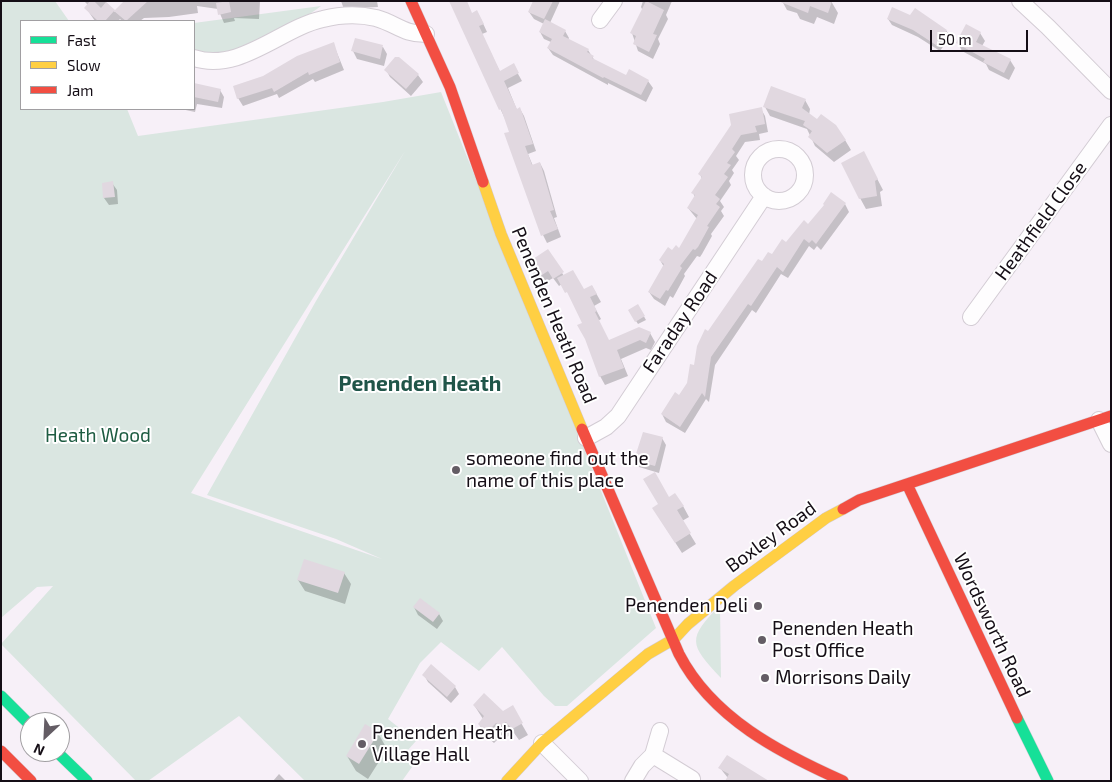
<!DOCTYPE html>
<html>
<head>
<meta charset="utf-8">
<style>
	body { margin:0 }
	#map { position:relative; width:1112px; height:782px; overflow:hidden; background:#f7f0f8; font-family:"Exo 2",sans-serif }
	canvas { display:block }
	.frame { position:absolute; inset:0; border:2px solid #150e16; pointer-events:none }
	.legend { position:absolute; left:20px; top:20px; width:175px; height:90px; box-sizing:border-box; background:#fff; border:1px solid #a19fa2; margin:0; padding:6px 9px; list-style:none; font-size:15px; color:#150e16 }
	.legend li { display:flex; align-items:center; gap:10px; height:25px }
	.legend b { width:25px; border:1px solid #a19fa2 }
	.north { position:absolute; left:20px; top:712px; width:50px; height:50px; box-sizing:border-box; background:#fff; border:1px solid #a19fa2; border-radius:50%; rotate:205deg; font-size:14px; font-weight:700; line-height:20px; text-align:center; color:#150e16 }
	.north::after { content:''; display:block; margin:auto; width:18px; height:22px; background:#645d65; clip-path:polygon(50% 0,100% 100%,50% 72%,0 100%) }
	.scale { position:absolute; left:930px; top:30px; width:98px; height:22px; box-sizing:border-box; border:2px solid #150e16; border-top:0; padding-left:6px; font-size:15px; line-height:18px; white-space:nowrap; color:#150e16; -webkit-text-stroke:4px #fff; paint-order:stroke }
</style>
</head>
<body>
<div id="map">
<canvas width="1112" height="782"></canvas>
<div class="frame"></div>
<ul class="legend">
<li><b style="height:6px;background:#16e098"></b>Fast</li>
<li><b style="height:6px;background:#ffcf43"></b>Slow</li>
<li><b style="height:6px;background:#f24e42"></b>Jam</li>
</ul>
<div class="north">N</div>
<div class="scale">50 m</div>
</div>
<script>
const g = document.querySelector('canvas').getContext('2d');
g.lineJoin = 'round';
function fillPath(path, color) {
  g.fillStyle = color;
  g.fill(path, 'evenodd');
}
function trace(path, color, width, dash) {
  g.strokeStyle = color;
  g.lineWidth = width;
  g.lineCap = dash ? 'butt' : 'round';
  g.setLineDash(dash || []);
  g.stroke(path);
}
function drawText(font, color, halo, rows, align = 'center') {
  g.font = font + ' "Exo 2",sans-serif';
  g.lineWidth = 4;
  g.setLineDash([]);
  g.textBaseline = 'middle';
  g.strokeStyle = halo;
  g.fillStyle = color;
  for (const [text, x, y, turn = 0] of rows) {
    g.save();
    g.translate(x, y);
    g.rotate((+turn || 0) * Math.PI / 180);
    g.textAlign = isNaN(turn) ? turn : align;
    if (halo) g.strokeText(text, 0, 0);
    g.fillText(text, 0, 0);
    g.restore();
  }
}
fillPath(new Path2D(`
	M1,1H55L69,21H21V109H127L138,136L383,102L441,92L656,628L567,706H555L544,696L502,647L479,671L441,642L420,663L388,719L416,741L408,750L417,760L402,781H305L239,716L148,781H136L1,644L53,586L37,587L1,618ZM405,151L316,301L207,495L336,539L382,559L191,493Z
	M321,6C296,25 225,66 194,52V23Z
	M720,605L721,678C689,644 687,639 720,605Z`), '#dae6e1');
fillPath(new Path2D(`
	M84,1H105L115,12L126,1H260L259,19L234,18L235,21L224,23L218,9L197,6L198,13L169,17L144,18L140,21H122L120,19L118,21H95L86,8L88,5Z
	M341,1H377L378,7L355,8L345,12Z
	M451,1L481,19L487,32L482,34L500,72L513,65L522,81L508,88L517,110L520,109L524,116L536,151L528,154L533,166L540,163L544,171L557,217L554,218L561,237L547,243L543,235L506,134L511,132Z
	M534,1H560L550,23L565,31L569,38L568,40L588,50L595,61L627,77L648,81L653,88L646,102L608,83V85L553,55L548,48L551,42L544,39L540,32L544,24L534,19L529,12Z
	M643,1H672L666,15L668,19L658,39L660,44L653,59L638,51L632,33L643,11L641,7Z
	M782,1H831L838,13L834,24L817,17L814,24L800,19L797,13L787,10Z
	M910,17L946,30L950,37L940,51L918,37L892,25L888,19Z
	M967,26L980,33L985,41L982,46L1010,60L1015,68L1009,80L989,70L986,64L962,51L958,43Z
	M333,43L344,70L315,82L313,79L279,98L277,94L243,106L238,98L264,77Z
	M383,47L387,54L384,66L357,59L353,51Z
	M399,58L418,75L423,82L411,96L390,77L386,70Z
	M194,85L220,90L224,97L222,108L197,104L195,112L181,109H194Z
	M805,100L810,109L809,115L845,140L851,150L834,162L815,146L807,129L770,116L765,107Z
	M761,109L765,116L768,132L759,134L760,140L745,142L736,156L739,160L732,170L734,173L729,181L731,185L720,201L724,207L721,211L724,216L711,234L712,236L702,254L700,257L697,256L684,274L685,276L673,298L670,296L665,306L654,299L649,292L664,267L660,260L680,250L697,219L688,208L695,197L693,193L702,179L700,174Z
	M869,163L883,190L880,192L882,206L866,209L860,198Z
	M112,183L117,190L118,204L109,205L104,198Z
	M845,204L849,212L821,250L817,246L814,250L809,246L788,278L781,274L756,313L752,310L715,365L709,402L706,399L685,433L666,422L662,414L679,397L688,383L709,333L763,263L808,225Z
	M548,251L564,276L583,290L592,286L601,302L594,306L601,319L598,321L609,342L650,333L655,342L651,350L646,348L621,359L628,376L605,385L600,376L584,323L573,300L562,284L559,286L553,278L541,285L529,264Z
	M638,306L646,320L638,324L629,310Z
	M662,438L666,445L659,473L639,467L635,460Z
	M669,498L683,506L689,517L682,521L696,544L682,553L660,519Z
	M344,573L351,584L345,604L305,591L298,580Z
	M414,607L439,614L443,621L437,629L418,615Z
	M424,675L455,687L459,694L451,703L428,682Z
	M474,705L503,712L512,707L528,735L519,740L514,733L507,737L503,734L494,743L486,736L479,724L483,719Z
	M378,733L387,749L368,779L356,771L347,756Z
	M720,768L768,781L728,778Z
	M279,774L286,781H273Z`), '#0003');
fillPath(new Path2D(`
	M90,1H94L101,8L106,2L115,10L124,1H148L126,21L114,11L105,21H98L84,8Z
	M229,1L231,12L218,15L216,3Z
	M449,1H467L472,13L477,10L484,24L479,26L500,71L514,63L519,73L504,81L517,109L520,107L533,144L525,146L532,165L540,162L554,210L550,211L558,229L541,236L504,133L509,132L501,109L499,110Z
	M533,1H553L544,19L528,12Z
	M646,1L664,10L653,34L657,35L649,52L633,44L636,36L630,33Z
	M778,1H832L828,13L810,6L808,13Z
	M892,7L910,15L915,8L947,30L936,45L913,30L887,19Z
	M545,19L566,30L563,36L589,49L587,52L594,56L592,58L626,75L629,69L649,80L641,95L604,77L603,78L547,48L552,39L539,32Z
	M966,24L981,32L976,42L1011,59L1004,73L983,62L985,59L956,43Z
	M355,38L383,45L380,59L351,51Z
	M334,42L340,62L309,75L308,72L274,92L272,88L237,99L233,86L263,76L297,56Z
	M395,57H399L419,74L406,89L384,70Z
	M194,83L221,89L218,102L194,97Z
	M771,86L806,99L802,108L817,119L821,114L836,125L846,140L827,153L808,137L812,131L803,125L805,121L763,107Z
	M762,107L765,124L755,126L757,132L741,135L732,149L735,152L727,163L731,165L724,174L728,177L715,195L720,199L716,204L720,207L707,226L709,227L698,247L695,250L693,249L680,266L682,268L668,291L666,290L660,299L648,292L664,264L659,260L668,247L672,250L676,245L679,248L698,215L687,208L695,195L691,193L702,177L698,174L731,125L729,114Z
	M864,151L878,179L875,181L877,196L859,199L841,163Z
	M113,181L115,197L103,198L102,183Z
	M831,192L846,203L816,244L812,240L809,243L804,239L783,272L777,267L751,306L748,304L711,357L705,397L702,393L680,427L661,414L675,392L679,395L687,383L690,364L694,365L697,346L705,329L708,331L758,259L762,261L768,252L772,254L782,239L786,242L804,220L808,224L824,205L823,204Z
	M548,249L564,272L553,279L548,271L536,279L527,263Z
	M573,270L584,289L592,285L597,294L590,297L597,311L595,312L609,340L639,327L651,332L646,343L640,340L617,350L624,368L599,377L585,339L577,325L582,323L567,292L565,293L557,278Z
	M638,304L645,316L635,322L628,310Z
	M643,432L663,437L655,466L634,460Z
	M655,472L669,497L675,493L684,506L677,510L691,533L675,543L652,508L658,504L643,479Z
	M304,559L345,572L338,593L297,580Z
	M420,598L440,613L433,622L413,607Z
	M431,664L456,686L447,697L422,675Z
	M484,693L503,711L513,705L523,723L512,729L506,722L500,726L496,723L487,732L478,724L484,716L473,705Z
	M365,724L379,732L359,764L346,756Z
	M727,755L769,781H725L729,774L718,768Z`), '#e1d8e0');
const street = new Path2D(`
	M1020,1L1048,27L1111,91
	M600,20L614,1
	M194,58C240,73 281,28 323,19C339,15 359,14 376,18C397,24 403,34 426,34
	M753 175a26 26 0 1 1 52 0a26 26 0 1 1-52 0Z
	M971,317L1111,125
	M1099,420L1111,444
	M586,438L606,427L618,416L764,196
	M542,743L580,781
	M653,755L692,779
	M633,781L642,766L653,755L660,731`);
const fast = new Path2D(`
	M1,696L30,725
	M1017,718L1048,781
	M57,752L87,781`);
const slow = new Path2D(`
	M483,182L501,234L582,429
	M507,781L542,743L648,654L674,639L688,624L734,586L826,518L843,509`);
const jam = new Path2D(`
	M411,1L450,87L483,182
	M582,429L679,654C712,718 780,753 843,781
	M907,484L1017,718
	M843,509L859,500L1111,416
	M1,751L31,781`);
trace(street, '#d3ccd4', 18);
trace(fast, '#d3ccd4', 12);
trace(slow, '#d3ccd4', 12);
trace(jam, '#d3ccd4', 12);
trace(street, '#fefdfe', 16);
trace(fast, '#16e098', 11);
trace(slow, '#ffcf43', 11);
trace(jam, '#f24e42', 11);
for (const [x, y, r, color] of [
	[456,470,5,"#645d65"],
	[758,606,5,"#645d65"],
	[762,640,5,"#645d65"],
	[765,678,5,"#645d65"],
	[362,744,5,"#645d65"]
]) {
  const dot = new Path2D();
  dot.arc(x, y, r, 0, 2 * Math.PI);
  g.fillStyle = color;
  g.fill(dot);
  trace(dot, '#fff', 2);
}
drawText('19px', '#150e16', '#fff', [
	["Heathfield Close",1041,221,-54],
	["Penenden Heath Road",554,315,67],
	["Faraday Road",680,322,-56],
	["Boxley Road",771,537,-36],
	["Wordsworth Road",992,625,65]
]);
drawText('19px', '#1e5c42', '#fff', [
	["Heath Wood",98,436]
]);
drawText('19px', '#150e16', '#fff', [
	["someone find out the",466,459],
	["name of this place",466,481],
	["Penenden Deli",748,606,"right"],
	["Penenden Heath",772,629],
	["Post Office",772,651],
	["Morrisons Daily",775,678],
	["Penenden Heath",372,733],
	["Village Hall",372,755]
], 'left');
drawText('bold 21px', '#205549', '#fff', [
	["Penenden Heath",420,384]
]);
</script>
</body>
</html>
